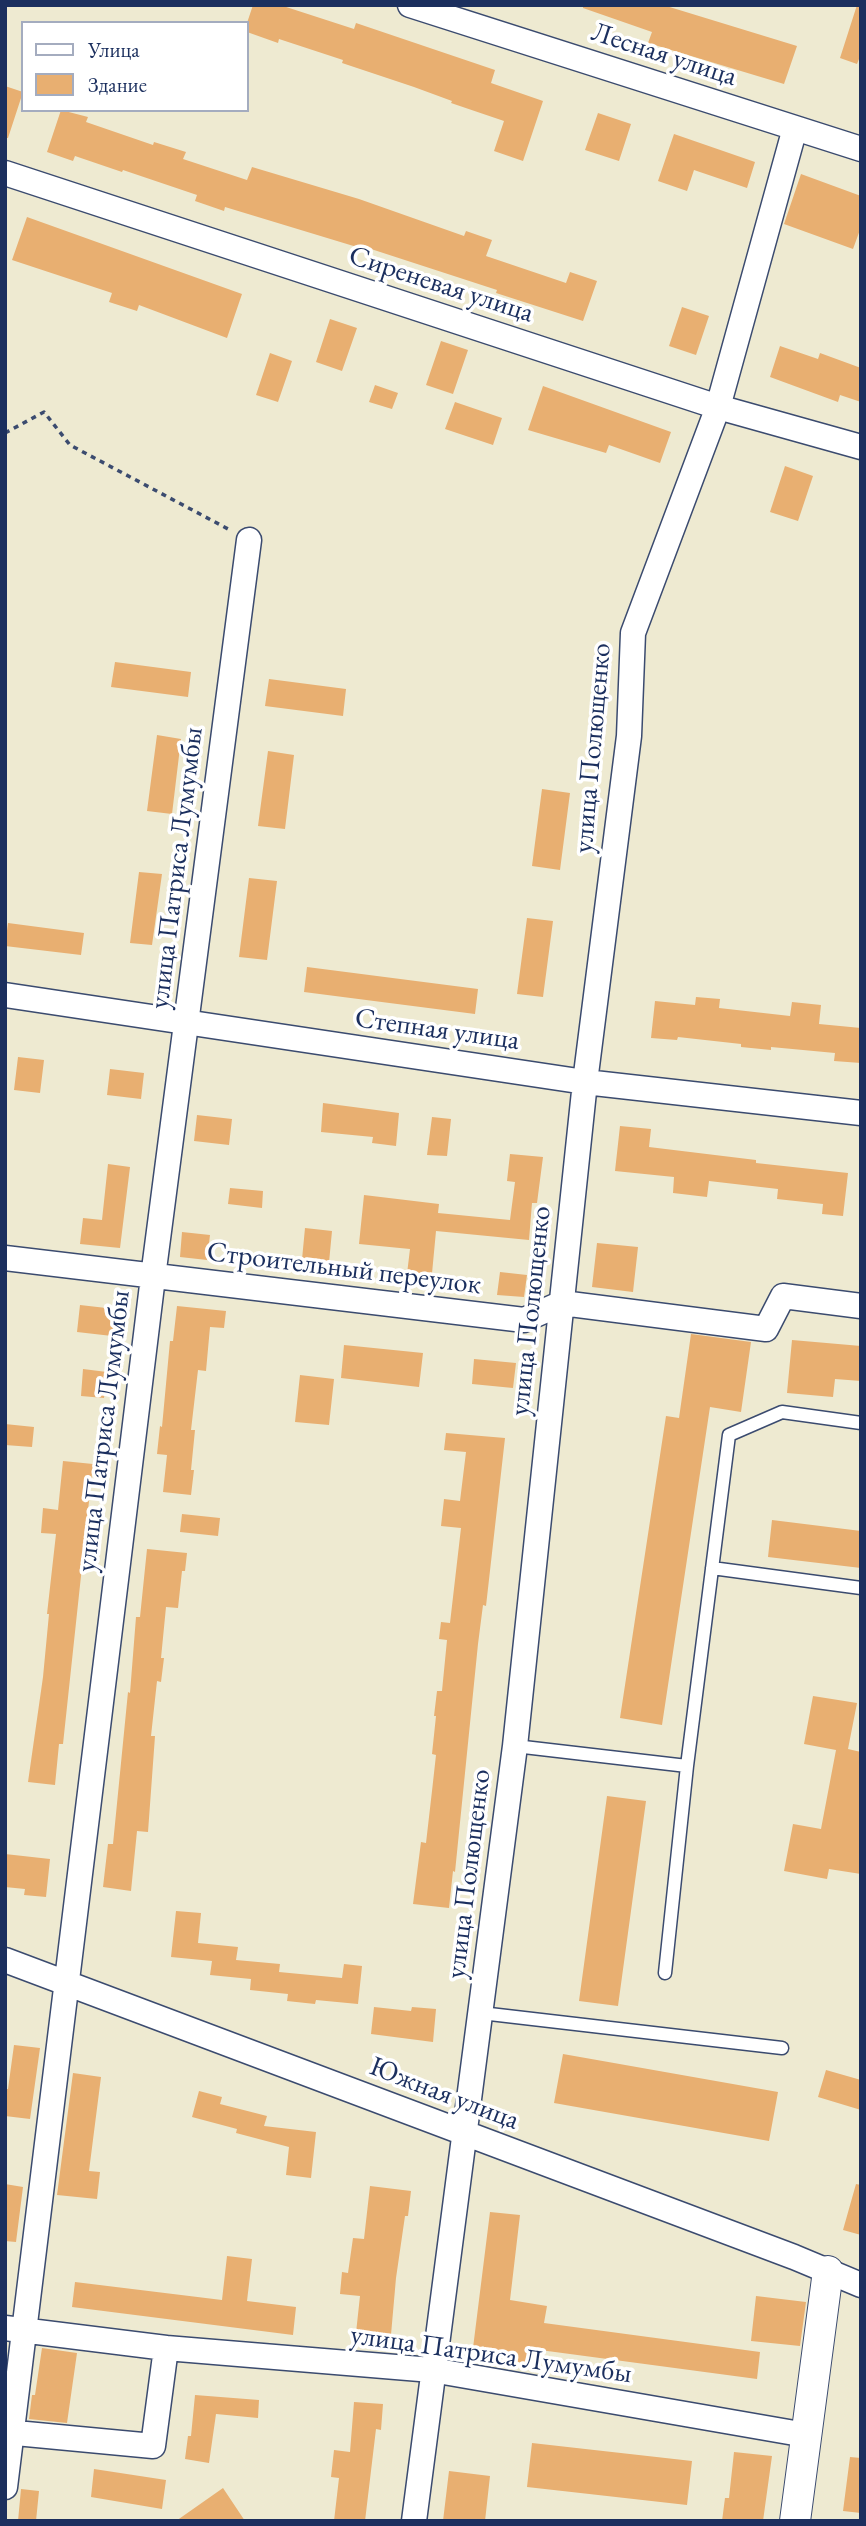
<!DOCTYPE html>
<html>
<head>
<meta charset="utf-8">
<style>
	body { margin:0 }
	#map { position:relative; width:866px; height:2526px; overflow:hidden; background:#eeead1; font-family:"EB Garamond",serif }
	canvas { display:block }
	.frame { position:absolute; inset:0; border:7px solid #1b2f5e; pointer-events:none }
	.legend { position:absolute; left:21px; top:21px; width:228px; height:91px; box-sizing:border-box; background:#fff; border:2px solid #a4acbf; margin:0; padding:9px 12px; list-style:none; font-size:21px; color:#1b2f5e }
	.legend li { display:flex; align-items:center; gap:14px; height:35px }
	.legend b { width:35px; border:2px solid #a4acbf }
</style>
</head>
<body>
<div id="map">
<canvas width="866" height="2526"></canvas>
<div class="frame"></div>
<ul class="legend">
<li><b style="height:9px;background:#fff"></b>Улица</li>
<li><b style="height:19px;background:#e8af71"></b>Здание</li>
</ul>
</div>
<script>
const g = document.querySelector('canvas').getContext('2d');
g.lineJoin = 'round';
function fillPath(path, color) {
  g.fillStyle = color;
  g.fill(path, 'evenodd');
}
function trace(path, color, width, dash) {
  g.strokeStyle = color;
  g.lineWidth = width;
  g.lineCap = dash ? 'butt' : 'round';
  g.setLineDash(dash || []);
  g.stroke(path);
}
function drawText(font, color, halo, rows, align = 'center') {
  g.font = font + ' "EB Garamond",serif';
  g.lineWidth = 7;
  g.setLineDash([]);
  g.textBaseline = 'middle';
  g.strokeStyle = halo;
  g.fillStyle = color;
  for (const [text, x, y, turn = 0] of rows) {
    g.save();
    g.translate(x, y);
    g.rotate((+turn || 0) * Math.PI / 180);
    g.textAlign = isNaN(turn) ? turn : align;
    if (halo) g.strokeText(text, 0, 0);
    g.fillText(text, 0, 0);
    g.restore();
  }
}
fillPath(new Path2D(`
	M253,5H280L354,29L356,23L495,70L491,83L543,101L523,161L494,151L504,121L451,103L452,101L414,87L342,63L343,60L279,39L278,43L247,32V23Z
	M583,5H663L797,46L784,84L648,43L652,32L583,8Z
	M857,5H861V54L857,64L840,58Z
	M5,86L23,92L8,138H5Z
	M61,110L88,117L86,122L153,145L154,142L186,152L183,159L247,180L252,167L359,199L464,236L466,231L492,240L486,256L566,283L570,272L597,281L583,321L496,293L497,290L371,249L370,251L225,207L224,211L195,201L197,195L123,170L122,172L75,156L73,161L47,152Z
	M598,113L631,124L619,161L585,150Z
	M674,134L755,162L747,188L694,170L687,191L658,181Z
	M801,174L861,196V227L853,249L784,224Z
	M27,217L242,294L227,338L139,305L137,311L109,302L112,293L12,260Z
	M682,307L709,316L696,355L669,346Z
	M330,319L357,328L342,371L316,362Z
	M441,341L468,350L453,394L426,385Z
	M780,346L818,359L820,353L861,368V402L840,395L838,402L770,377Z
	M270,353L292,361L278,402L256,395Z
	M375,385L398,393L392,409L369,402Z
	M543,386L671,432L660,463L609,445L606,453L528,430Z
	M455,402L502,418L493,445L445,429Z
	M785,466L813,476L798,521L770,512Z
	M115,662L191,672L188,697L111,687Z
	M269,679L346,689L343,716L265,706Z
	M157,735L181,739L172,814L147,811Z
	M268,751L294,755L285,829L258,826Z
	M542,789L570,793L560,870L532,866Z
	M139,872L162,874L152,945L130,943Z
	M249,878L277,881L267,960L239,957Z
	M527,918L553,921L543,997L517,994Z
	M8,923L84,933L81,955L5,946Z
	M307,967L478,989L475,1014L304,992Z
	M696,997L720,999L719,1008L790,1016L792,1002L821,1005L819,1024L861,1028V1063L834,1061L835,1053L771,1047V1050L741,1047V1044L678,1037L677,1040L651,1038L655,1001L695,1005Z
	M18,1057L44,1060L40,1093L14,1090Z
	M110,1069L144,1073L141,1099L107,1095Z
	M323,1103L399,1113L396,1146L372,1143L373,1137L321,1132Z
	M197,1115L232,1119L229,1145L194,1141Z
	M432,1117L451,1119L447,1156L427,1155Z
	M620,1126L651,1129L649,1147L756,1160V1163L848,1173L843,1216L822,1214L823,1204L777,1199L778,1189L709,1181L707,1197L673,1193L674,1177L615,1171Z
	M510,1154L543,1157L537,1203H532L529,1240L436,1231L431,1284L406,1282L410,1249L359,1244L364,1195L439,1204L438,1213L510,1220L515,1182L507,1181Z
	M108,1164L130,1167L120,1248L80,1244L83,1218L102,1220Z
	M230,1188L263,1191L262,1208L228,1204Z
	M305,1228L332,1231L328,1273L301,1270Z
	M182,1232L210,1235L207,1260L180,1257Z
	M597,1243L638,1247L633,1292L592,1287Z
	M500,1272L527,1275L524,1297L497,1295Z
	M80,1305L115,1309L112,1336L77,1332Z
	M177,1306L226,1311L224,1328L210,1327L206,1371L198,1370L191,1430H195L191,1470H194L191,1495L163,1492L167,1455L157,1454L160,1426L162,1427L170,1341H173Z
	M691,1334L751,1342L741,1412L710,1407L662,1725L620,1718L666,1416L679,1418Z
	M792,1340L861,1346V1381L835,1379L833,1397L787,1393Z
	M344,1345L423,1353L419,1387L341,1378Z
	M474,1359L516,1363L513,1388L472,1384Z
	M83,1369L107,1372L104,1398L81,1396Z
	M300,1375L334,1379L329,1425L295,1422Z
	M5,1424L34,1427L32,1447L5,1445Z
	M446,1433L505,1438L486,1606L483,1605L478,1644L455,1872L453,1871L449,1908L413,1904L421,1842L426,1843L432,1791L436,1755L432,1754L436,1716H434L437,1691H442L447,1640L439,1639L441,1622L450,1623L461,1528L441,1526L444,1499L460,1501L466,1452L444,1450Z
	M63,1461L93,1464L63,1744H59L55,1785L28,1782L43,1677L49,1614H47L56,1534L41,1533L43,1508L58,1510Z
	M182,1514L220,1518L218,1536L180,1532Z
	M772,1520L861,1531V1568L768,1557Z
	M147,1549L187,1553L185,1571H182L178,1608L166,1607L161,1658H164L161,1682L157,1681L151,1736H155L148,1832L137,1831L131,1891L103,1887L108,1844H113L128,1692L130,1693L136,1617H140Z
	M813,1696L857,1703L848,1749L861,1752V1874L829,1869L827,1879L784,1871L793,1824L821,1829L836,1750L804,1744Z
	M607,1796L646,1801L618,2006L579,2001Z
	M5,1854L50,1859L46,1897L24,1895L25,1889L5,1887Z
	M176,1911L201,1913L198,1943L238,1947L236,1960L280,1964L279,1972L342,1978L344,1964L362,1966L358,2004L316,2000L315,2004L287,2001L288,1994L250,1990L251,1979L210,1975L212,1961L171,1957Z
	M374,2007L411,2011L412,2007L436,2009L433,2042L371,2034Z
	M14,2045L40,2048L30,2119L5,2116V2089H8Z
	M563,2054L778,2092L769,2141L554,2103Z
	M826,2070L861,2080V2110L818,2097Z
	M73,2073L101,2077L89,2171L100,2172L97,2199L57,2195Z
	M199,2091L222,2097L220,2104L267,2116L264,2126L316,2132L311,2178L286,2175L289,2147L236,2133L237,2129L192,2117Z
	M5,2184L23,2187L16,2242L5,2241Z
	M856,2184L861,2185V2235L843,2230Z
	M370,2186L411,2191L408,2216H405L396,2278L390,2346L355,2342L360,2296L340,2294L342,2272L348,2273L353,2238L364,2239Z
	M490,2212L520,2215L510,2300L547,2306L544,2323L760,2352L757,2379L540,2350L538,2365L511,2361L513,2353L473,2348Z
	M227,2256L252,2259L247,2301L296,2307L293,2335L72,2307L75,2282L222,2300Z
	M756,2296L806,2302L800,2346L751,2341Z
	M42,2348L77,2353L67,2423L29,2419L32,2395H35Z
	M195,2395L259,2400L258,2418L216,2414L209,2463L185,2459L188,2436H191Z
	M354,2402L383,2404L381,2430L376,2429L365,2521H334L339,2478L331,2477L334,2450L350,2452Z
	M532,2443L692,2461L687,2505L527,2487Z
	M734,2452L772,2456L763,2521H722L725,2498H729Z
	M850,2457L861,2458V2513L843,2511Z
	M94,2469L166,2480L162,2509L91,2497Z
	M449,2471L490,2476L485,2521H443Z
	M223,2488L245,2521H176Z
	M21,2489L39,2491L36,2521H18Z`), '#e8af71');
const service = new Path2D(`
	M712,1568L861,1588
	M515,1746L687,1766L729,1435L782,1412L861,1423
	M665,1973L687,1766
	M481,2013L782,2048`);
const minor = new Path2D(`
	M410,5L861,149
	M5,173L718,407L861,447
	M5,995L585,1082L861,1113
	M5,1258L524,1320L562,1303L766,1329L783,1296L861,1306
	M5,1960L794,2257L861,2285
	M5,2328L166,2348
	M5,2432L153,2446L166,2348L432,2370L806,2435
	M5,2487L153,1277L249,540
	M414,2521L515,1746L585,1082L629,736L633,633L718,407L795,128`);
const tertiary = new Path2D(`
	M795,2521L828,2271`);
trace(service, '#3b4b6f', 15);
trace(minor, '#3b4b6f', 27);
trace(tertiary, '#3b4b6f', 32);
trace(new Path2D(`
	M5,433L44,412L70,445L230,530`), '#3b4b6f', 3.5, [5, 5]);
trace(service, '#fff', 12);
trace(minor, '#fff', 24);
trace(tertiary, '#fff', 30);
drawText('28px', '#1b2f5e', '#fff', [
	["Лесная улица",664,55,18],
	["Сиреневая улица",441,285,18],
	["улица Полющенко",593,748,-85],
	["улица Патриса Лумумбы",177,868,-83],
	["Степная улица",437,1030,8],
	["Строительный переулок",344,1269,7],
	["улица Полющенко",531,1311,-84],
	["улица Патриса Лумумбы",104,1431,-83],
	["улица Полющенко",469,1874,-83],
	["Южная улица",444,2094,21],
	["улица Патриса Лумумбы",491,2355,8]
]);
</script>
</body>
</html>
